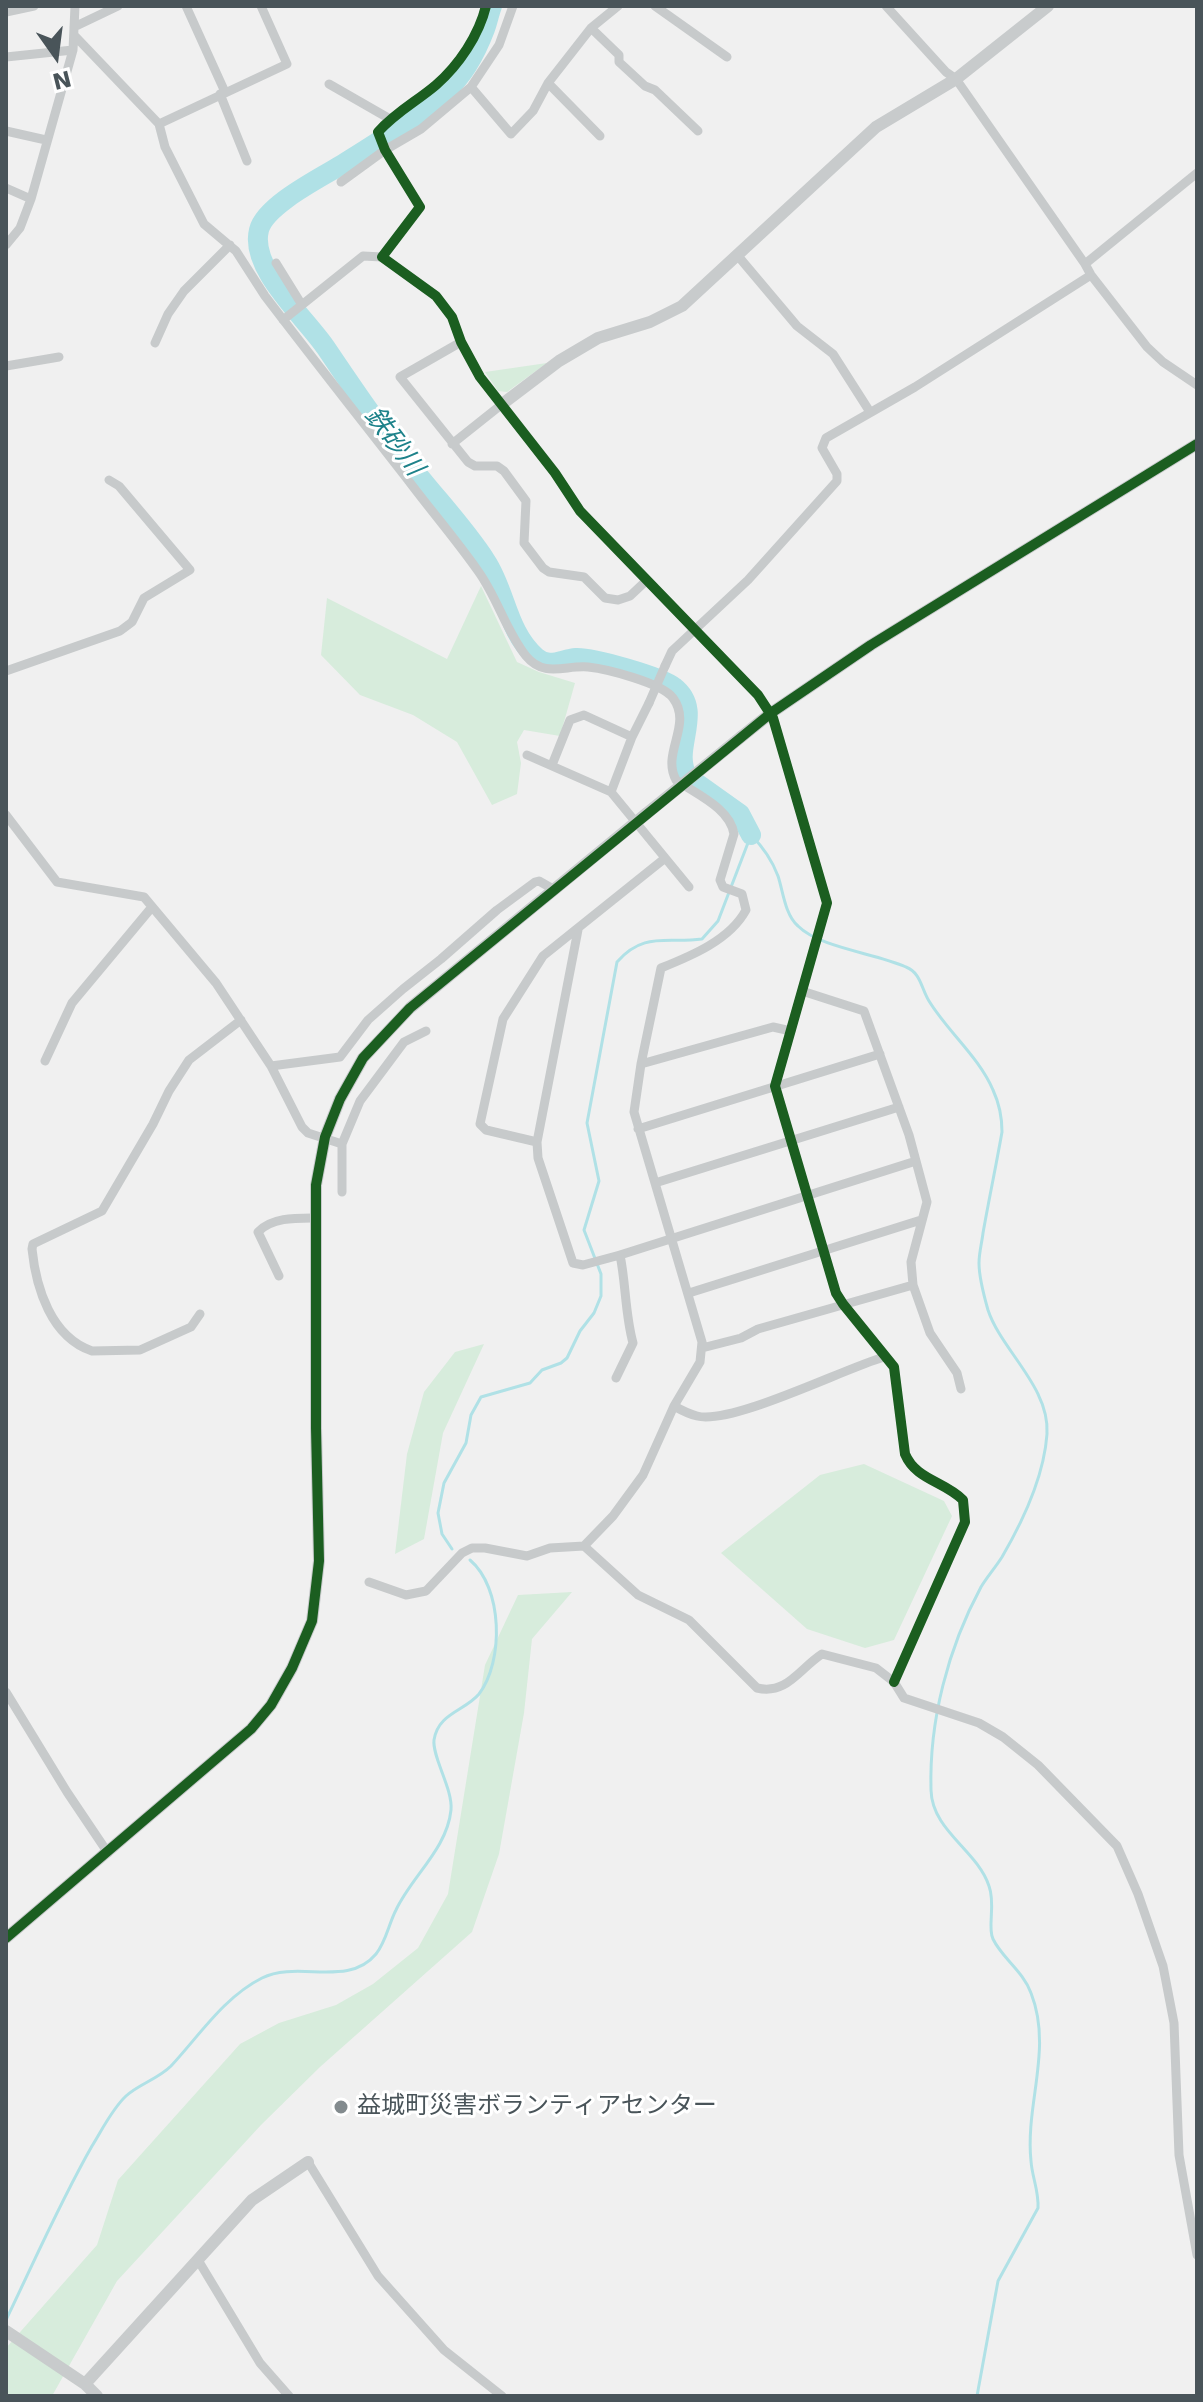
<!DOCTYPE html>
<html>
<head>
<meta charset="utf-8">
<style>
	body { margin:0 }
	#map { position:relative; width:1203px; height:2402px; overflow:hidden; background:#f0f0f0; font-family:"DejaVu Sans",sans-serif }
	canvas { display:block }
	.frame { position:absolute; inset:0; border:8px solid #495459; pointer-events:none }
	.north { position:absolute; left:16px; top:16px; width:80px; height:80px; -webkit-text-stroke:6px #fff; paint-order:stroke; rotate:166deg; font-size:22px; font-weight:700; line-height:32px; text-align:center; color:#495459 }
	.north::after { content:''; display:block; margin:auto; width:28px; height:36px; background:#495459; clip-path:polygon(50% 0,100% 100%,50% 72%,0 100%) }
</style>
</head>
<body>
<div id="map">
<canvas width="1203" height="2402"></canvas>
<div class="frame"></div>
<div class="north">N</div>
</div>
<script>
const g = document.querySelector('canvas').getContext('2d');
g.lineJoin = 'round';
function fillPath(path, color) {
  g.fillStyle = color;
  g.fill(path, 'evenodd');
}
function trace(path, color, width, dash) {
  g.strokeStyle = color;
  g.lineWidth = width;
  g.lineCap = dash ? 'butt' : 'round';
  g.setLineDash(dash || []);
  g.stroke(path);
}
function drawText(font, color, halo, rows, align = 'center') {
  g.font = font + ' "DejaVu Sans","Noto Sans JP",sans-serif';
  g.lineWidth = 6;
  g.setLineDash([]);
  g.textBaseline = 'middle';
  g.strokeStyle = halo;
  g.fillStyle = color;
  for (const [text, x, y, turn = 0] of rows) {
    g.save();
    g.translate(x, y);
    g.rotate((+turn || 0) * Math.PI / 180);
    g.textAlign = isNaN(turn) ? turn : align;
    if (halo) g.strokeText(text, 0, 0);
    g.fillText(text, 0, 0);
    g.restore();
  }
}
fillPath(new Path2D(`
	M547,363L507,392L498,391L485,372Z
	M481,586L517,662L539,672L575,683L560,736L524,730L517,742L521,763L517,794L492,805L457,742L413,715L360,695L321,655L327,598L447,659Z
	M484,1344L443,1433L424,1539L395,1554L407,1454L424,1392L455,1352Z
	M864,1464L944,1501L952,1516L894,1640L865,1648L807,1629L721,1553L820,1475Z
	M572,1592L532,1639L524,1713L499,1854L472,1932L320,2067L261,2125L117,2281L52,2396H6V2348L97,2245L118,2180L240,2044L279,2023L336,2005L373,1984L418,1948L448,1894L485,1665L518,1595Z`), '#d7ecdc');
trace(new Path2D(`
	M452,1549L442,1534L438,1513L444,1483L466,1443L471,1415L481,1397L530,1383L542,1370L561,1363L567,1358L580,1331L594,1313L601,1296V1274L584,1230L599,1181L587,1123L617,962C644,931 667,944 702,939L718,921L751,835C762,846 772,860 778,876C783,891 785,915 798,926C820,948 875,953 906,967C921,973 921,988 929,1001C948,1032 979,1057 993,1090C999,1103 1002,1118 1002,1132C996,1166 989,1199 983,1233C982,1242 979,1253 979,1263C979,1277 984,1296 988,1310C1001,1350 1050,1387 1047,1434C1044,1477 1023,1521 1002,1557C995,1568 987,1577 981,1587C948,1648 929,1721 931,1790C932,1831 977,1850 989,1886C996,1905 987,1927 993,1939C1002,1958 1023,1971 1031,1993C1053,2049 1025,2104 1031,2161C1032,2177 1039,2191 1038,2208L998,2281L977,2396
	M6,2320C34,2262 60,2202 92,2146C102,2130 112,2109 126,2096C139,2084 158,2079 171,2066C199,2036 224,1997 262,1978C298,1960 348,1988 376,1954C386,1942 389,1923 396,1910C412,1876 447,1849 451,1810C453,1789 432,1757 434,1740C438,1713 465,1711 479,1694C504,1661 503,1588 470,1560`), '#b0e1e6', 3);
trace(new Path2D(`
	M492,6C489,14 488,21 485,29C477,50 464,75 447,90C416,119 378,142 343,164C322,177 265,205 259,230C249,269 306,318 326,348C353,388 380,428 411,466C435,497 465,528 486,561C506,591 507,632 536,657C550,669 561,659 576,658C592,657 662,677 674,687C706,712 670,749 688,777L740,814L751,835`), '#b0e1e6', 20);
trace(new Path2D(`
	M186,6L225,92
	M486,6C479,35 459,65 436,85C416,102 397,111 378,132L385,150L420,207L382,257L436,296L452,317L461,342L480,377L555,473L580,511L758,695L773,718L827,903L775,1086L836,1293L843,1304L894,1367L905,1454C916,1480 944,1481 963,1500L965,1522L894,1682
	M655,6L727,57
	M886,6L946,72L956,79L1085,264L1091,275L1147,347L1163,362L1197,385
	M6,12L34,6
	M74,27L118,6
	M591,28L619,55V62L645,86L655,90L698,131
	M74,35L159,124L165,147L204,224L236,251L265,296C313,359 362,421 411,484C433,513 457,541 478,571C497,597 506,631 526,656C544,678 565,665 588,667C607,669 662,683 673,698C693,725 661,753 676,780C696,794 730,808 734,834L720,880L723,887L742,894L746,910C730,940 691,956 661,968L641,1064L634,1112L702,1342L700,1362L674,1406L643,1475L613,1516L584,1546
	M6,57L73,50
	M548,83L600,136
	M329,84L390,119
	M471,87L511,134L533,111L548,83L591,28L618,6
	M220,94L247,161
	M159,124L287,64L261,6
	M6,131L46,140
	M341,182L385,150L421,129L471,87L499,45L513,6
	M6,188L31,199
	M6,245L20,228L31,199L73,50L75,6
	M738,256L797,326L833,354L870,412
	M276,263L302,305
	M1085,264L1197,173
	M283,320L363,256L382,257
	M461,342L400,377L468,462L475,466H497L504,471L526,501L524,543L543,568L549,572L584,577L605,598L618,600L630,596L647,580
	M155,343L168,314L184,291L230,245
	M6,366L59,357
	M452,444L501,405
	M665,666L672,651L748,580L837,481V474L822,448L826,438L915,387L1091,275
	M6,671L120,631L132,622L144,598L190,570L119,486L109,480
	M649,703L632,737L611,792L689,887
	M527,755L611,792
	M552,765L570,720L584,715L632,737
	M6,815L57,882L144,897L216,983L271,1066L302,1127L308,1133L342,1144
	M578,930L537,1142L538,1158L573,1263L583,1265L620,1255L916,1161
	M802,991L864,1011L909,1135L927,1202L911,1262L913,1285L930,1333L957,1373L961,1389
	M45,1061L72,1003L152,907
	M641,1064L773,1027L791,1031
	M271,1066L340,1057L368,1020L403,989L441,959L497,910L535,882L539,881L553,889
	M638,1129L880,1054
	M537,1142L486,1130L480,1124L503,1019L543,956L664,859
	M655,1183L899,1107
	M342,1192V1144L360,1101L404,1042L426,1031
	M279,1276L258,1232C272,1217 297,1218 316,1218
	M689,1293L921,1220
	M200,1314L191,1327L140,1350L92,1351C51,1337 36,1288 32,1249L33,1244L102,1211L153,1124L169,1091L189,1060L241,1020
	M702,1348L741,1338L758,1329L913,1285
	M616,1378L633,1343C625,1314 626,1284 620,1255
	M674,1406C681,1410 689,1414 697,1416C732,1425 843,1369 884,1357
	M369,1582L406,1595L426,1591L462,1553L472,1548H485L527,1556L550,1548L584,1546L638,1595L689,1620L757,1688C787,1695 799,1669 822,1654L876,1668L894,1682L904,1698L979,1723L1003,1737L1038,1765L1117,1846L1138,1894L1163,1966L1174,2023L1179,2155L1197,2255
	M6,1692L67,1792L108,1853
	M308,2162L378,2276L444,2350L502,2396
	M198,2260L260,2363L289,2396`), '#c7cacb', 9);
trace(new Path2D(`
	M501,405L559,361L598,338L650,322L682,306L876,127L956,79L1048,6
	M741,737L771,713L871,645L1197,444
	M6,1938L251,1729L271,1705L292,1668L312,1621L319,1561L316,1428V1185L325,1137L340,1099L363,1058L410,1008L646,814
	M6,2331L85,2384L97,2396
	M85,2384L252,2200L308,2162`), '#c8cbcc', 12);
trace(new Path2D(`
	M649,703L665,666`), '#c7cacb', 9);
trace(new Path2D(`
	M646,814L741,737`), '#c8cbcc', 12);
trace(new Path2D(`
	M486,6C479,35 459,65 436,85C416,102 397,111 378,132L385,150L420,207L382,257L436,296L452,317L461,342L480,377L555,473L580,511L758,695L773,718L827,903L775,1086L836,1293L843,1304L894,1367L905,1454C916,1480 944,1481 963,1500L965,1522L894,1682
	M6,1938L251,1729L271,1705L292,1668L312,1621L319,1561L316,1428V1185L325,1137L340,1099L363,1058L410,1008L771,713L871,645L1197,444`), '#1b5e20', 10);
for (const [x, y, r, color] of [
	[341,2107,8,"#838b8e"]
]) {
  const dot = new Path2D();
  dot.arc(x, y, r, 0, 2 * Math.PI);
  g.fillStyle = color;
  g.fill(dot);
  trace(dot, '#fff', 3);
}
drawText('24px', '#495459', '#fff', [
	["益城町災害ボランティアセンター",357,2107]
], 'left');
drawText('italic 26px', '#1d828a', '#fff', [
	["鉄砂川",393,442,53]
]);
</script>
</body>
</html>
